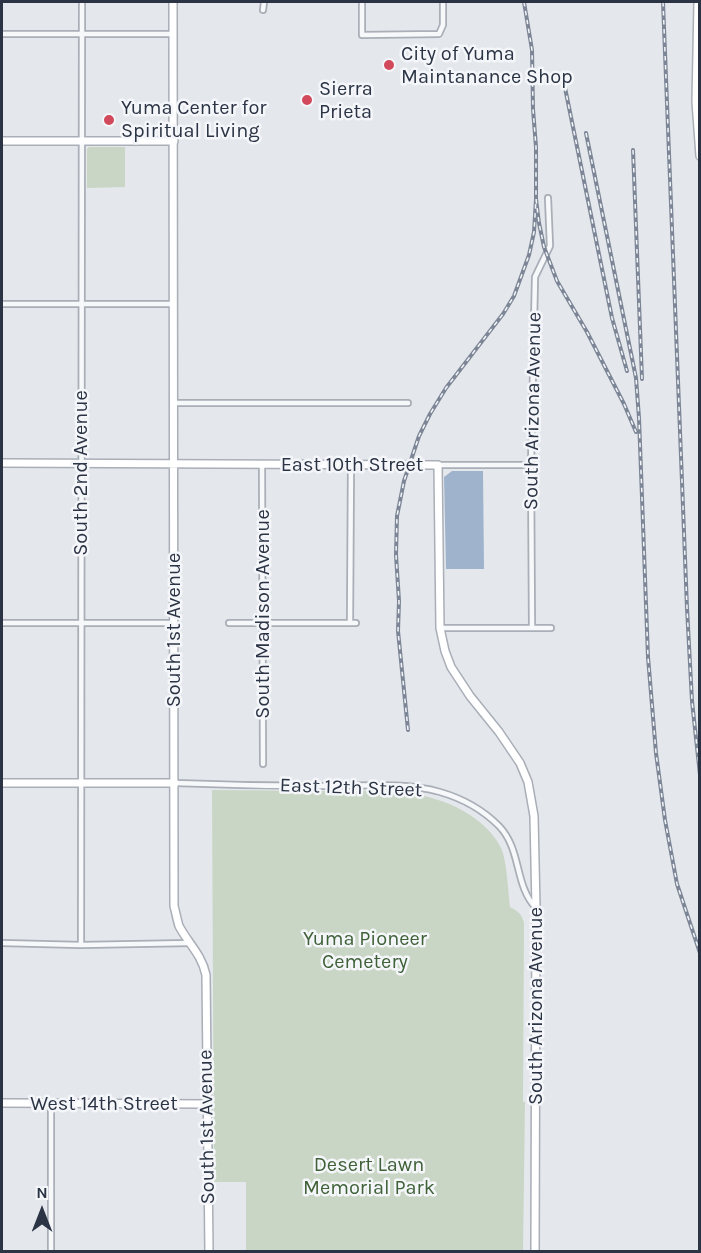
<!DOCTYPE html>
<html>
<head>
<meta charset="utf-8">
<style>
	body { margin:0 }
	#map { position:relative; width:701px; height:1253px; overflow:hidden; background:#e4e7ec; font-family:Karla,sans-serif }
	canvas { display:block }
	.frame { position:absolute; inset:0; border:3px solid #2b3445; pointer-events:none }
	.north { position:absolute; left:12px; top:1181px; width:60px; height:60px; -webkit-text-stroke:4px #f4f6f9; paint-order:stroke; rotate:0deg; font-size:16px; font-weight:700; line-height:24px; text-align:center; color:#2b3445 }
	.north::after { content:''; display:block; margin:auto; width:21px; height:27px; background:#2b3445; clip-path:polygon(50% 0,100% 100%,50% 72%,0 100%) }
</style>
</head>
<body>
<div id="map">
<canvas width="701" height="1253"></canvas>
<div class="frame"></div>
<div class="north">N</div>
</div>
<script>
const g = document.querySelector('canvas').getContext('2d');
g.lineJoin = 'round';
function fillPath(path, color) {
  g.fillStyle = color;
  g.fill(path, 'evenodd');
}
function trace(path, color, width, dash) {
  g.strokeStyle = color;
  g.lineWidth = width;
  g.lineCap = dash ? 'butt' : 'round';
  g.setLineDash(dash || []);
  g.stroke(path);
}
function drawText(font, color, halo, rows, align = 'center') {
  g.font = font + ' Karla,sans-serif';
  g.lineWidth = 5;
  g.setLineDash([]);
  g.textBaseline = 'middle';
  g.strokeStyle = halo;
  g.fillStyle = color;
  for (const [text, x, y, turn = 0] of rows) {
    g.save();
    g.translate(x, y);
    g.rotate((+turn || 0) * Math.PI / 180);
    g.textAlign = isNaN(turn) ? turn : align;
    if (halo) g.strokeText(text, 0, 0);
    g.fillText(text, 0, 0);
    g.restore();
  }
}
fillPath(new Path2D(`
	M89,147H125V187L87,188V149Z
	M212,790C247,790 282,791 317,791C372,791 431,785 477,820C486,827 496,837 501,848C507,861 508,891 510,907C518,911 522,914 524,923L523,1102H525L523,1251H246V1182H214Z`), '#c9d6c5');
fillPath(new Path2D(`
	M452,471H483L484,569H446L444,477Z`), '#9fb4cc');
const street = new Path2D(`
	M362,2V35L439,34L443,25V2
	M263,10L264,2
	M2,34H173
	M2,304H173
	M174,403H408
	M262,464L263,764
	M438,465H531
	M2,623H173
	M229,623H356
	M350,623L351,464
	M440,628H551
	M532,628L531,465L535,277L550,246L548,198
	M175,783C225,785 275,786 326,786C363,786 404,782 440,792C461,798 483,810 499,826C522,850 514,885 536,908
	M2,943L81,945L190,943
	M81,945L82,2
	M51,1103V1252`);
const secondary = new Path2D(`
	M173,2L174,906C176,913 177,920 179,926C188,943 202,955 206,975L209,1252
	M698,2L696,102L700,156
	M2,141H174
	M2,463L438,465L440,628L445,651L451,667L470,696L499,732L520,763L528,782L534,816L536,908L535,1252
	M2,783H175
	M2,1103L207,1104`);
trace(street, '#a9aeb7', 8);
trace(secondary, '#a9aeb7', 10);
trace(street, '#f7f8fa', 4.5);
trace(secondary, '#fff', 7);
const rail = new Path2D(`
	M524,2L532,50L533,109L536,147V199L539,223L544,247L557,281L587,332L624,404L636,432
	M663,2L687,608L692,701L700,775
	M563,78L612,318L627,371
	M586,133L636,378L639,418L648,657L656,753L665,820L677,884L700,953
	M633,150L642,379
	M408,730L398,631L399,601L396,555L397,516L404,481L419,436L430,414L446,388L503,314L514,296L529,255L534,232L536,199`);
trace(rail, '#7d8696', 4);
trace(rail, '#f4f6f9', 1.5, [4.5]);
for (const [x, y, r, color] of [
	[389,65,6,"#d1495b"],
	[307,100,6,"#d1495b"],
	[109,120,6,"#d1495b"]
]) {
  const dot = new Path2D();
  dot.arc(x, y, r, 0, 2 * Math.PI);
  g.fillStyle = color;
  g.fill(dot);
  trace(dot, '#f4f6f9', 2);
}
drawText('20px', '#2b3445', '#f4f6f9', [
	["City of Yuma",401,54],
	["Maintanance Shop",401,77],
	["Sierra",319,89],
	["Prieta",319,112],
	["Yuma Center for",121,108],
	["Spiritual Living",121,131]
], 'left');
drawText('20px', '#2b3445', '#f4f6f9', [
	["South Arizona Avenue",533,411,-89],
	["East 10th Street",352,465],
	["South 2nd Avenue",81,473,-90],
	["South Madison Avenue",263,614,-90],
	["South 1st Avenue",174,630,-90],
	["East 12th Street",351,788,2],
	["South Arizona Avenue",536,1006,-90],
	["West 14th Street",104,1104],
	["South 1st Avenue",207,1127,-91]
]);
drawText('20px', '#3f6138', '#f4f6f9', [
	["Yuma Pioneer",365,939],
	["Cemetery",365,962],
	["Desert Lawn",369,1165],
	["Memorial Park",369,1188]
]);
</script>
</body>
</html>
